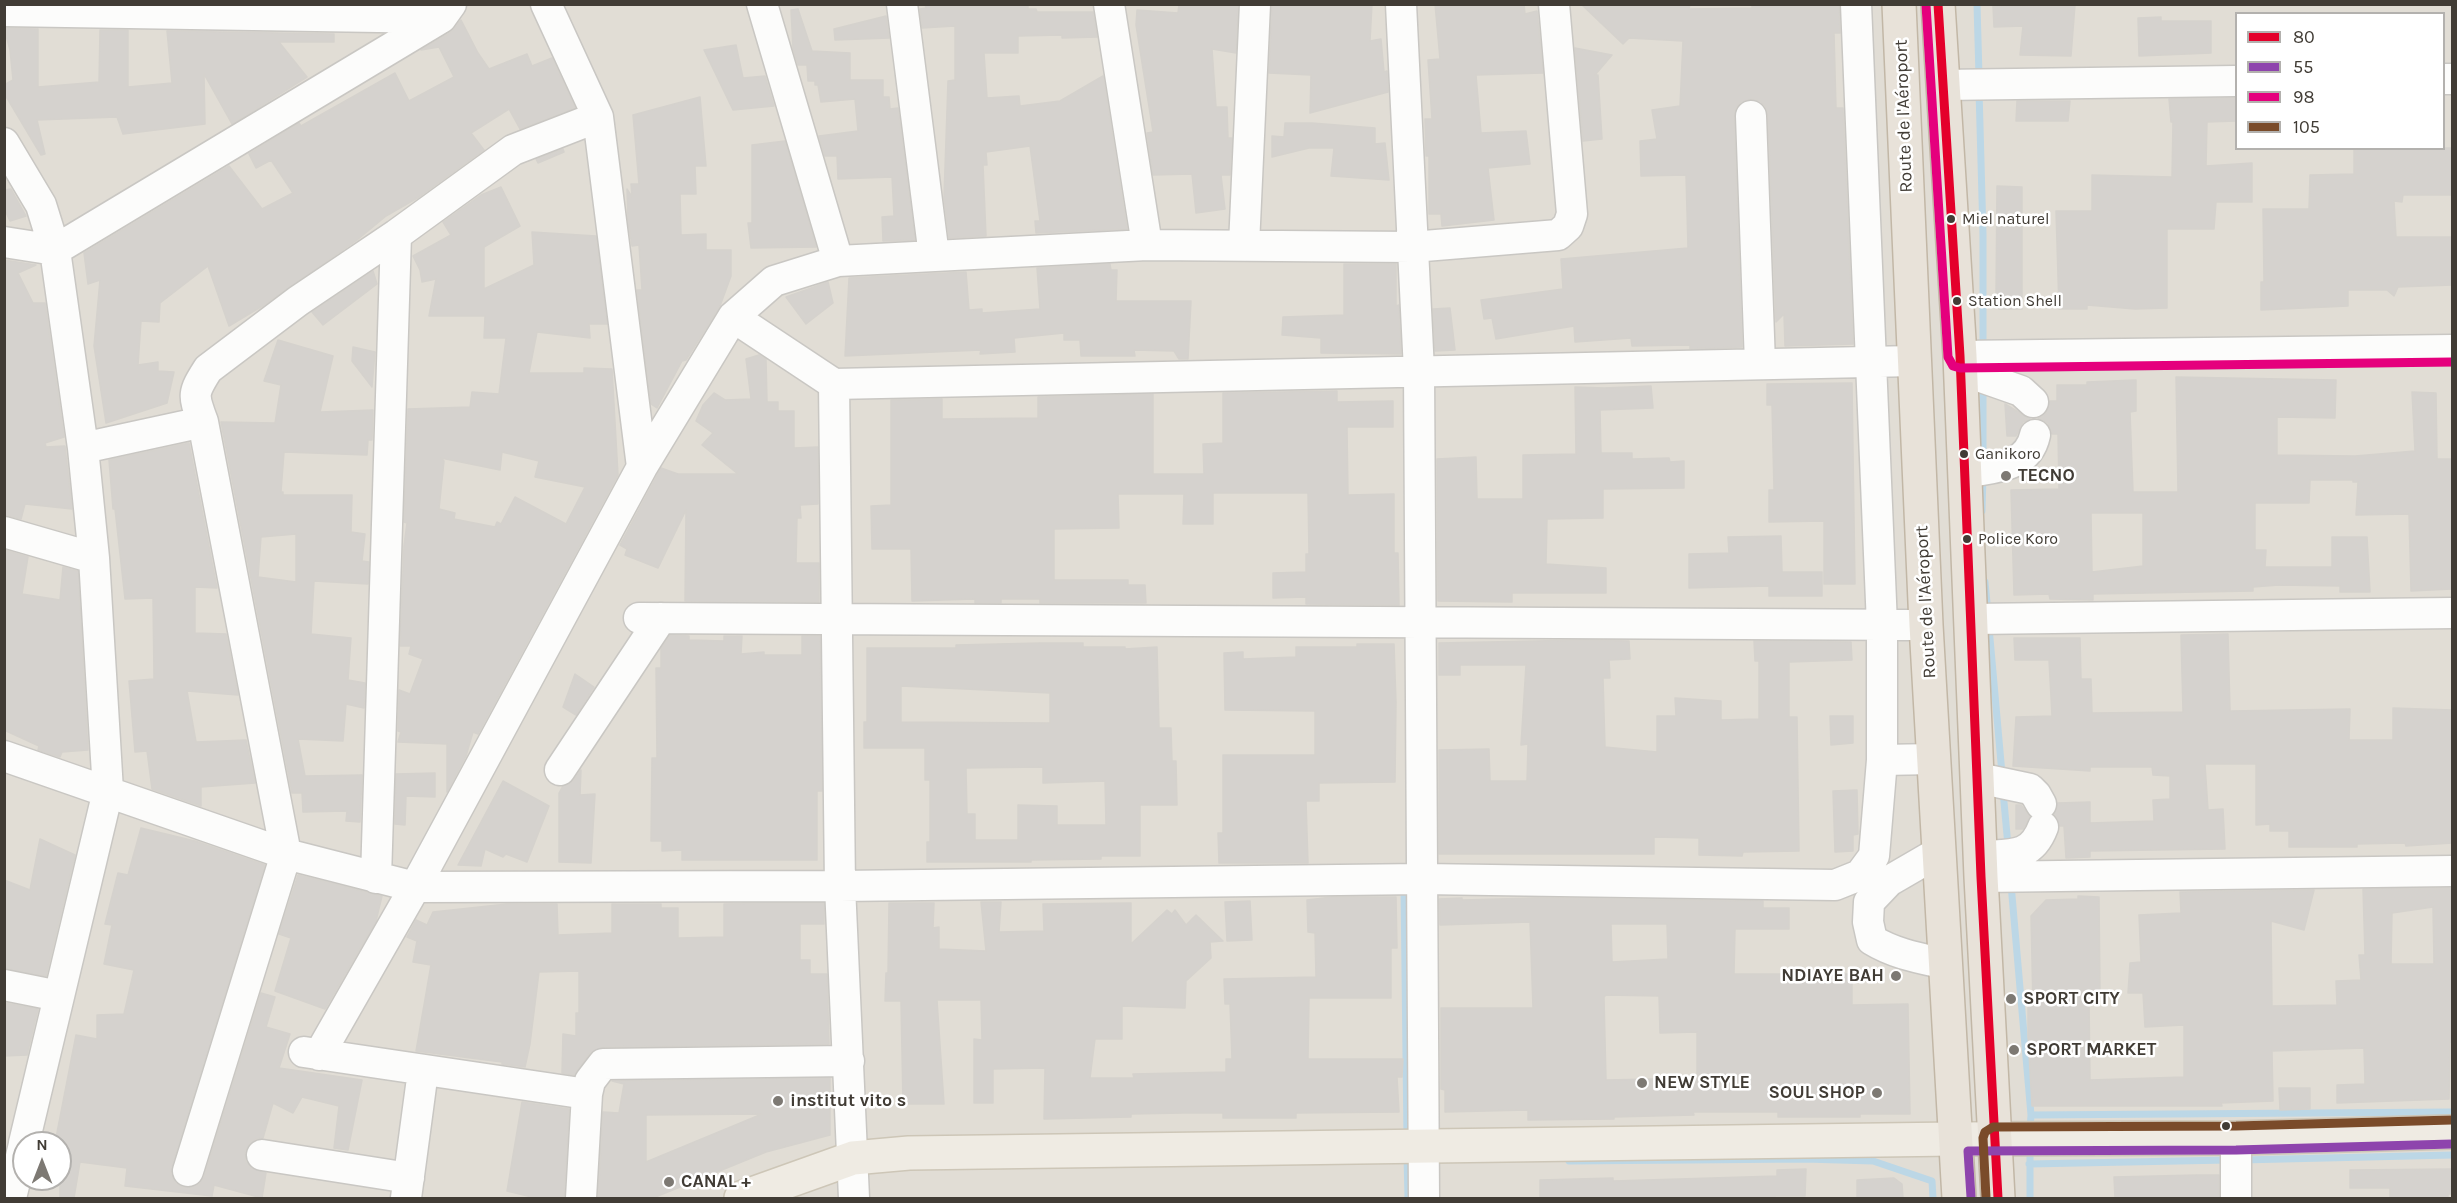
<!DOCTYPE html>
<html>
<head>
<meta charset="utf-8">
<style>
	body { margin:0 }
	#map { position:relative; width:2457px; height:1203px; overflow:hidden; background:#edebe7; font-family:Karla,sans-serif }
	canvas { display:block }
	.frame { position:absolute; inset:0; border:6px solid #413c35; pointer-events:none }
	.legend { position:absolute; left:2235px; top:12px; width:210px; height:138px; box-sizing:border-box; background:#fff; border:2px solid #b3b1ae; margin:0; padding:8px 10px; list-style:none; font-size:18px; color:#413c35 }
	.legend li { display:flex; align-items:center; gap:12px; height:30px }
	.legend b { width:30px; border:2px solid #b3b1ae }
	.north { position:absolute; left:12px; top:1131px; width:60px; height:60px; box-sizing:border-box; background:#fff; border:2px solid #b3b1ae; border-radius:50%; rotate:0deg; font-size:16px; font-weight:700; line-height:24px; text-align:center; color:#413c35 }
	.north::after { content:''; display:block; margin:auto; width:21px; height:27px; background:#7d7973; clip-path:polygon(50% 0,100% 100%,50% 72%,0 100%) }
</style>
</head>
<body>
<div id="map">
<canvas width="2457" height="1203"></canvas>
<div class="frame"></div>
<ul class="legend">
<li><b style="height:8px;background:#e4002b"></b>80</li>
<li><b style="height:8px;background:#8e44ad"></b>55</li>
<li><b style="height:8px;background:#e5007d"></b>98</li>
<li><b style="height:8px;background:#7a4b2a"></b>105</li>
</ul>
<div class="north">N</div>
</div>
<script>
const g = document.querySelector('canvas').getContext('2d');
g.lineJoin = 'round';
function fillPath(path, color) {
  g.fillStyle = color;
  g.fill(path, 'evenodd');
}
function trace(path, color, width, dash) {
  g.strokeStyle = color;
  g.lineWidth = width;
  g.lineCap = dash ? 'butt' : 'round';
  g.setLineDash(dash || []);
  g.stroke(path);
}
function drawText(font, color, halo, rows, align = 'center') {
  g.font = font + ' Karla,sans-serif';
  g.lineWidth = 5;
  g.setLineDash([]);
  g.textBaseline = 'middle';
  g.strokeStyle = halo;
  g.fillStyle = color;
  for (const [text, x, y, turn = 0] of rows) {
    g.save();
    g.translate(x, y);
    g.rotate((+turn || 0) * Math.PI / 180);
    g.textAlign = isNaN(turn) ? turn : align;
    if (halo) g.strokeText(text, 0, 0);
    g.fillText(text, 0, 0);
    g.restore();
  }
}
fillPath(new Path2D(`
	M5,5H2452V1198H5ZM2236,14H2444V148H2236ZM24,1143H60V1179H24Z`), '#e1ddd5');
trace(new Path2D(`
	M1977,4L1979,76
	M1979,90L1983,234V349
	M1983,463V384
	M1982,511L1983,477
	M1985,582L1988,613
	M1989,627L2002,774
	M2003,791L2008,846
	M2011,884L2031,1115L2030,1130
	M1404,886L1407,1139
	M2031,1115L2452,1112
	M2030,1147V1198
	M1407,1156L1408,1198
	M2242,1160L2452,1155
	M1569,1161L1805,1159L1873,1161L1932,1181L1933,1198
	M2029,1164L2228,1160`), '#bcd7e6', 7);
const building = new Path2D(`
	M925,4H1028V9H1036L1037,12H1093L1097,37L1062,38V35L1018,36V53H984L987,98L1019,96L1020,106L1060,101L1103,76L1127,229L1036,233L1035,221H1040L1030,146L986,152L987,165H983L986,236L949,238L944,197L948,81L955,80V26L922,28L920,9L926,8Z
	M1179,4H1238L1236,53L1212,49L1216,107H1227L1228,138H1232L1230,175H1221L1225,209L1196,213L1192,174L1153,175L1147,133L1153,132L1136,25L1137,10L1178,13Z
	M1272,4H1372L1370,41L1381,39L1384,72L1387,71L1388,92L1310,113L1311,75L1269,73Z
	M1435,4H1524L1525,14L1537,11L1543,73L1476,75L1481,133L1526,131L1530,164L1488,168L1494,220L1442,226L1441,214H1429V156H1426L1425,119H1432L1428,60L1440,59Z
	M1581,4H1690L1689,9L1752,8V4H1839L1840,33H1834L1836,108H1843L1853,344L1785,346L1784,314L1776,322L1768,115L1765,106L1760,101L1751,99L1741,102L1736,108L1734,117L1742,347L1690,349V345L1632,346L1631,338L1575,342L1574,326L1496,339L1492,318L1484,319L1481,300L1563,289L1561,259L1688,248L1686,175L1641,176L1640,141L1657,139L1652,110L1680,106L1683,41L1629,38L1623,44Z
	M2075,5L2071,56L2020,55L2023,26L1994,27L1993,6Z
	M798,9L812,51L850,53V80H883V97H889L890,109L898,108L915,240L883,241L882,217L894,216L892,177L838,179L837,156H825L819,136L858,131L855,99L821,102L818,85H815V81H808L807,65H798L793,48L791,10Z
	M886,16L889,38L835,40L834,29Z
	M2161,17V21H2211V53L2139,56L2138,18Z
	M461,20L478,53L489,69L527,54L532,66L552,58L575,108L520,129L509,109L471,133L484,150L419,197L386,216L357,240L264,305L229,326L208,266L160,303L159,322L141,321L138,365L158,362V371L174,372L167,403L106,423L94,346L100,280L88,284L84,253L229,166L262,209L293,193L271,160L256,168L249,154L299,123L301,126L395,73L409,101L454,77L439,47L421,50L450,33Z
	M4,28L38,29V87L99,82L100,30H128V87L172,83L167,31L334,34V42H279L307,77L232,124L204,74L205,124L123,134L117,117L37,120L45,154L41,155L4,93V85L13,80L10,50Z
	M736,45L743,78L765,76L774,106L733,110L704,50Z
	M1575,48L1612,55L1595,75H1598L1602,139L1583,141Z
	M700,97L706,166H695L696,194H680L681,235L706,234V250H731V276L720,306L686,360L682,361L657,408L651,404L637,290H642L639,245L632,246L628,221L627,189L632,197L631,184H639L633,115Z
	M2236,98V121L2207,122L2206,166L2252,163V202H2216L2214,229H2167V308L2135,309L2087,305V309H2059L2056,211H2092V175L2172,177L2173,122H2171L2169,99Z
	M2017,101H2070L2068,121H2016Z
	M1285,123H1312L1375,128V144L1385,143L1389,180L1331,176L1334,148H1309L1272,157V136L1284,137Z
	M785,141L816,247L751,248L748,223H752V145Z
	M2354,148H2452V195H2403L2402,202L2394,201L2396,237H2452V285L2398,287L2394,296L2387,290H2348V306L2261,310V282H2264L2263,209H2309L2310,175L2354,174Z
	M563,149L564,152L538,163L536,159Z
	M1997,186L2022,187V309H1999V296H1996Z
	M501,187L520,226L484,247V289L534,265L532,232L596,236L607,324H589L590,338L537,332L529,373H584V368L612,369L618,475L478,734L473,732L466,756L447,792V744L398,742L401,732L398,731L399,690L410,694L423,659L409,654L411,646H400L404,546L407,523L404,522L408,409L470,407L472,392L499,394L506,338H484L485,316H429L436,279L422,282L420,270L413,256L451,235L443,222L481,195ZM502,452L539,461L535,477L585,487L566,524L515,497L501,524L497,522L495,527L454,519L455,513L439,509L444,461L441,458L500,470Z
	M11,189L26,216L10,221L4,208V190Z
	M4,260L36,265L18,273L33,303H45L64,437L45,443L46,447L65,446L72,509L25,504L21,519L4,515Z
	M1110,264L1111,270H1117L1116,301H1191L1188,359H1179L1174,351L1134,350L1135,356H1081L1080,340H1064V333L1014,338L1015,352L980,354L981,350L845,356L849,278L966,272L969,310L982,309V313L1040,309L1037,268Z
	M1344,264H1396V306L1399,305L1401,354L1321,353V338L1282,335L1283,317L1344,315Z
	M373,271L377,284L323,325L312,312Z
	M828,282L833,303L806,324L786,297Z
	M1450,308L1455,350L1435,351L1433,309Z
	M278,340L333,356L320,412L373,410L372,440H368L367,455L284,452L281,492H283V495H352L351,532L365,534L362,561L369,562L368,584L314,581L311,634L351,638L348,680L365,683L364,708L346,704L343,741L298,739L305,776L362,775L360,822L346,821L347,811L303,812L302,793H292L221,422L275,423L281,385L264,381ZM296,534V582L258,577L261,537Z
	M353,347L375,352L372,387L352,361Z
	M759,355L766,359L767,402H778V411H794V448L818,447V504L800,505L801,518H797L796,563H819V602L685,601L686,510L658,568L625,555L627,549L620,545L661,468L678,474H738L702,445L713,433L696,421L703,405L714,393L725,400L751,399L746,359Z
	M2176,377L2336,380L2335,418L2277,417V455L2355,456L2415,451L2412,392L2436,393L2437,459H2452V589L2411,591L2409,514L2356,515L2358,482H2353V480H2310L2309,503H2255V550H2266L2265,567H2332V537H2367L2370,592H2340V586L2279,585L2253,587V591L2093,594V600L2050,599L2049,594L2014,595L2011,490L2059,489L2058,434H2052L2048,423L2038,418L2046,413L2050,401H2057V385H2087V382L2136,380V411L2130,412L2133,492H2178ZM2091,513H2143V566L2092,572Z
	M1852,383L1855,584H1824V521L1769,522V490H1774L1772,405H1767V384Z
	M1651,386L1653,408L1600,410L1601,453H1632V459L1669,458L1670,462L1684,461V488L1603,489V518L1547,519L1546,564L1606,568V593H1512V602L1438,601L1437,459L1476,457L1477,499H1523V455L1576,454L1575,387L1604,388Z
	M1337,391V402L1393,401V427H1347L1348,495L1394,494V553H1398L1399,605L1306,604V597L1273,598V573L1306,572V554H1309L1308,493H1213V524H1183L1184,494H1118L1119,528L1054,529V580H1128V585H1145L1146,603H1040V599H1001V603H975V599L912,601L911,549H872L871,506L891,505V400L942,399V419L1038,418V397L1153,394V474H1204L1203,444L1223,443V393Z
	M2005,404L2030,419L2023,422L2016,436H2007Z
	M189,443L217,588L195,587V633L226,634L238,695L187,691L196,742L246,740L255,783L201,787V806L152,789L147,751L135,752L129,681L154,679L153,598L125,599L115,509H113L109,460Z
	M1781,536L1782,572H1822V596H1769V586L1689,588V554L1729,553L1728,537Z
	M4,550L28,557L22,594L60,600L63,567L78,571L88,750L62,752L60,757L38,750L39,746L4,730Z
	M2228,634L2230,711L2350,709L2349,740H2393V708L2452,710V843L2406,846L2405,843L2357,844V847H2289V831H2270V824L2256,825V764H2205L2208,810L2223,809L2225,849L2090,851V857L2066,858L2064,826H2060L2054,815L2058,803L2090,802V823L2154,821L2153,800L2170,799V776L2153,775L2152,767H2090V771L2013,766L2016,717L2052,716L2049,660H2015L2014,638H2080L2081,679H2091L2092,713L2183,712L2181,635Z
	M670,635L689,636V640L724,641V636H742L741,654L764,652V655H802V636H820L822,791H817V860H682V850L662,851V841H651L652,758H657L656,668H661V649Z
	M1584,640L1629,641L1630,659L1609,660L1610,678H1603L1605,747L1657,752V716H1676L1675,698L1721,701V720L1759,719V661H1755L1754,641L1851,642L1852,660L1789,662V717H1797L1799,851L1743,852L1742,856L1699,855V838L1654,837V854H1439V750L1489,749L1490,781H1527L1528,744L1521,745L1526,665H1460V675H1439V643Z
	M1040,643H1083V647H1125V649L1157,647L1159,728H1171L1172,761H1176L1177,805H1140V856H1101V859L1031,860V862H927V842H930V780H925V748H864V722H867V648H956V645ZM901,686L1050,693V723L901,722ZM1043,767V783L1105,781L1106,825H1057V806L1018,805V840H975V814H967L966,768Z
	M1357,644H1394L1396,702L1395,782L1319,783V801H1306L1308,863H1219L1218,833H1223V755H1315V711L1225,710L1224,653L1243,652V659L1296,657V647H1357Z
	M575,674L594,687L576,715L563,707Z
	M1830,716H1853V743L1831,745Z
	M581,770L580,795L595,794L591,863L559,862V793L563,786L574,780Z
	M435,773V797L406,796L405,825L395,824L396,774Z
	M503,781L549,806L527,862L506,854L503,857L485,849L481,866L458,865Z
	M1857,790L1858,834L1853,835V851L1835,852L1833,791Z
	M2016,805H2021L2030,817L2023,829H2016Z
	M141,828L195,841L265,865L172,1166L171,1174L175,1182L182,1187L191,1188L199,1184L204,1177L261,993L275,997L266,1027L290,1034L279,1068L362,1080L348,1150L334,1148L339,1106L302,1097L293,1113L273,1103L263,1138L255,1139L249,1144L245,1153L246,1162L251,1168L266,1173L262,1198L214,1185L212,1196L125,1186L127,1168L80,1162L74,1198H60V1143H55L76,1035L97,1039V1015L124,1014L134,970L104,964L112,925L105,924L118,873L128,875Z
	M40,839L75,855L46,976L4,968V880L30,890Z
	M298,875L382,896L376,921L325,1009L275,991L291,938L279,934Z
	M2452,888V1042H2450L2449,1099L2337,1103V1085L2365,1084L2364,1048L2272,1051L2273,1101L2221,1103L2222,1106H2032L2028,1036V1007L2033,1006L2031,916L2046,900L2078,899V896L2099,897L2100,994H2095V999H2089L2090,1080L2184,1077V1025L2145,1027L2143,993H2128L2130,963L2141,962L2139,915L2181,913L2180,892L2314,890L2304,930L2271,921L2272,1006L2337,1005L2336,981L2361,980L2359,955H2365L2363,889ZM2433,907L2434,964H2391L2392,913Z
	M1332,897H1396L1397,948H1391V998H1309L1308,1059H1403L1402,1077H1397L1399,1112L1296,1113V1118H1223V1113H1183L1131,1114V1117L1044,1119L1045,1068L993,1069V1103H974V1039L982,1040L981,1000H937L944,1104H903L901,1001H885L886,973H888L889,903H934L933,928L939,927V949L986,951L981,902H1001L999,932L1044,931L1043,904L1131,903V944L1167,910L1172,914L1175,910L1186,925L1196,915L1223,941L1210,942L1211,958L1186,981L1185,1008L1122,1006V1039H1095L1090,1078H1134L1133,1074L1226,1072V1059H1232L1230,1004H1225L1224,979L1316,977L1315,933L1308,932L1307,900Z
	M1462,898V900L1535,898L1763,901V908H1789V929H1735L1734,974H1852V1005L1908,1004L1910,1114H1860V1117H1778V1112H1693L1694,1115L1614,1117V1119L1528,1120V1110L1445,1112V1090L1441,1089V1008H1533L1530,922L1440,925L1439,899ZM1611,924H1667L1668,959L1612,962ZM1606,995L1659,996L1660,1033L1697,1032V1078L1606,1080L1604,997Z
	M1250,901L1252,940L1227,941L1225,902Z
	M772,903H824V924H800V960H810V974H827L829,1044L603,1047L590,1053L574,1075L562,1073L563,1034L576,1036V1013H579V971L539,972L530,1044L525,1067L502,1064V1062L416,1051L431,965L413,962L417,941L407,937L416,920L427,925L433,912L507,904H557L558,935L612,933V904H661V908H678V938L724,937V904Z
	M4,1003L38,1009L27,1055L4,1056Z
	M830,1078V1135L766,1152L653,1198H598L603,1112L619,1113L624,1084L612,1081ZM762,1114L646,1162V1115Z
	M2279,1088H2310V1109L2280,1110Z
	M522,1102L569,1109L564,1198H536L507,1191Z
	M1806,1169L1805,1196H1775V1198H1540V1180L1613,1178V1181L1777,1176V1170Z
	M2451,1169L2452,1194H2448V1198H2390V1188H2350V1170Z
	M2197,1175H2219V1198H2115L2114,1177Z
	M1894,1178L1902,1184L1903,1198H1857V1180Z`);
fillPath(building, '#d5d2ce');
trace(building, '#d5d2cd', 1.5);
const minor = new Path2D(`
	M762,4L838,261
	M902,4L934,256
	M1109,4L1147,245
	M1401,4L1419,371L1424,1198
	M1856,4L1882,625V760
	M4,11L441,18
	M2444,79H2452
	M1942,85L2236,81
	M1751,116L1760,364
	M598,117L642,467
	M4,143L41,205L55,250L83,448L94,558L108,791L24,1143
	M4,242L55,250L441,18L451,4
	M1244,245L1255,4
	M733,317L834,384L1914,361
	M1960,356L2452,350
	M1961,370L2021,391L2033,402
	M834,384L840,886L854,1198
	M83,448L203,422
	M1966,473C1994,467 2028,468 2035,435
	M4,532L94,558
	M639,618L1926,625
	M1973,619L2452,613
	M4,756L286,854L415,887L840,886L1422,879L1835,885L1860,875L1874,856L1882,760L1934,759
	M560,770L661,618
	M1978,778L2030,789L2036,795L2041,804
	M1939,852L1889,881L1869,902L1868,922L1872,940C1895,954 1919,958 1946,964
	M1981,856C2010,854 2031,859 2043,827
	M1981,877L2452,871
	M376,878L396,235
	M4,985L59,996
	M304,1052L587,1094
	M319,1055L415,887L642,467L733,317L774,281L838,261L1147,245L1412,247L1558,235L1568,226L1572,214L1554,4
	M2236,1138V1198
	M262,1155L409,1178
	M188,1171L286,854L203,422C193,395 192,394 208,369L298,301L396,235L513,150L598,117L546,4
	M11,1198L24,1144
	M406,1198L423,1071
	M581,1198L587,1094L590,1081L603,1064L849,1061`);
const major = new Path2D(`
	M741,1198L853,1158L909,1153L1955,1139L2236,1138L2452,1132`);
const highway = new Path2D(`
	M1899,4L1926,625L1959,1198
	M1938,4L1960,356L1981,877L1998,1198`);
trace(minor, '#c9c7c3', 33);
trace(major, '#cdc6b7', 36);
trace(highway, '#c2b7a6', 36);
trace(minor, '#fcfcfb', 30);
trace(major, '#efebe3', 33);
trace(highway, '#e8e2d9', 33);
trace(new Path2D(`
	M1938,4L1960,356L1981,877L1998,1198`), '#e4002b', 9);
trace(new Path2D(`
	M1971,1197L1968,1151L2236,1150L2452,1144`), '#8e44ad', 9);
trace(new Path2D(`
	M1926,5L1948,357L1953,366L1960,368L2452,362`), '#e5007d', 9);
trace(new Path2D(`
	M1986,1198L1983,1138L1985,1132L1993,1127L2236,1126L2452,1120`), '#7a4b2a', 9);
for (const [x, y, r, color] of [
	[1951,219,5,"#413c35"],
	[1957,301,5,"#413c35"],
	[1964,454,5,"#413c35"],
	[2006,476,6,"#7d7973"],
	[1967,539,5,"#413c35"],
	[1896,976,6,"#7d7973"],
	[2011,999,6,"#7d7973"],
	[2014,1050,6,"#7d7973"],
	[1642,1083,6,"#7d7973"],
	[1877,1093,6,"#7d7973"],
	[778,1101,6,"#7d7973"],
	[2226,1126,5,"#413c35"],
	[669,1182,6,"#7d7973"]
]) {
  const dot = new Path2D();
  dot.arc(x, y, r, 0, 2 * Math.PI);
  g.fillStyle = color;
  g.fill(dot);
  trace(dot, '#fff', 2);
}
drawText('16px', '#413c35', '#fff', [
	["Miel naturel",1962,219],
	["Station Shell",1968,301],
	["Ganikoro",1975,454],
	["Police Koro",1978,539]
], 'left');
drawText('18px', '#413c35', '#fff', [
	["Route de l'Aéroport",1904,116,-92],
	["Route de l'Aéroport",1926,602,-93]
]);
drawText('bold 18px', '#413c35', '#fff', [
	["TECNO",2018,476],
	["NDIAYE BAH",1884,976,"right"],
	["SPORT CITY",2023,999],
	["SPORT MARKET",2026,1050],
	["NEW STYLE",1654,1083],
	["SOUL SHOP",1865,1093,"right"],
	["institut vito s",790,1101],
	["CANAL +",681,1182]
], 'left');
</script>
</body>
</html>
